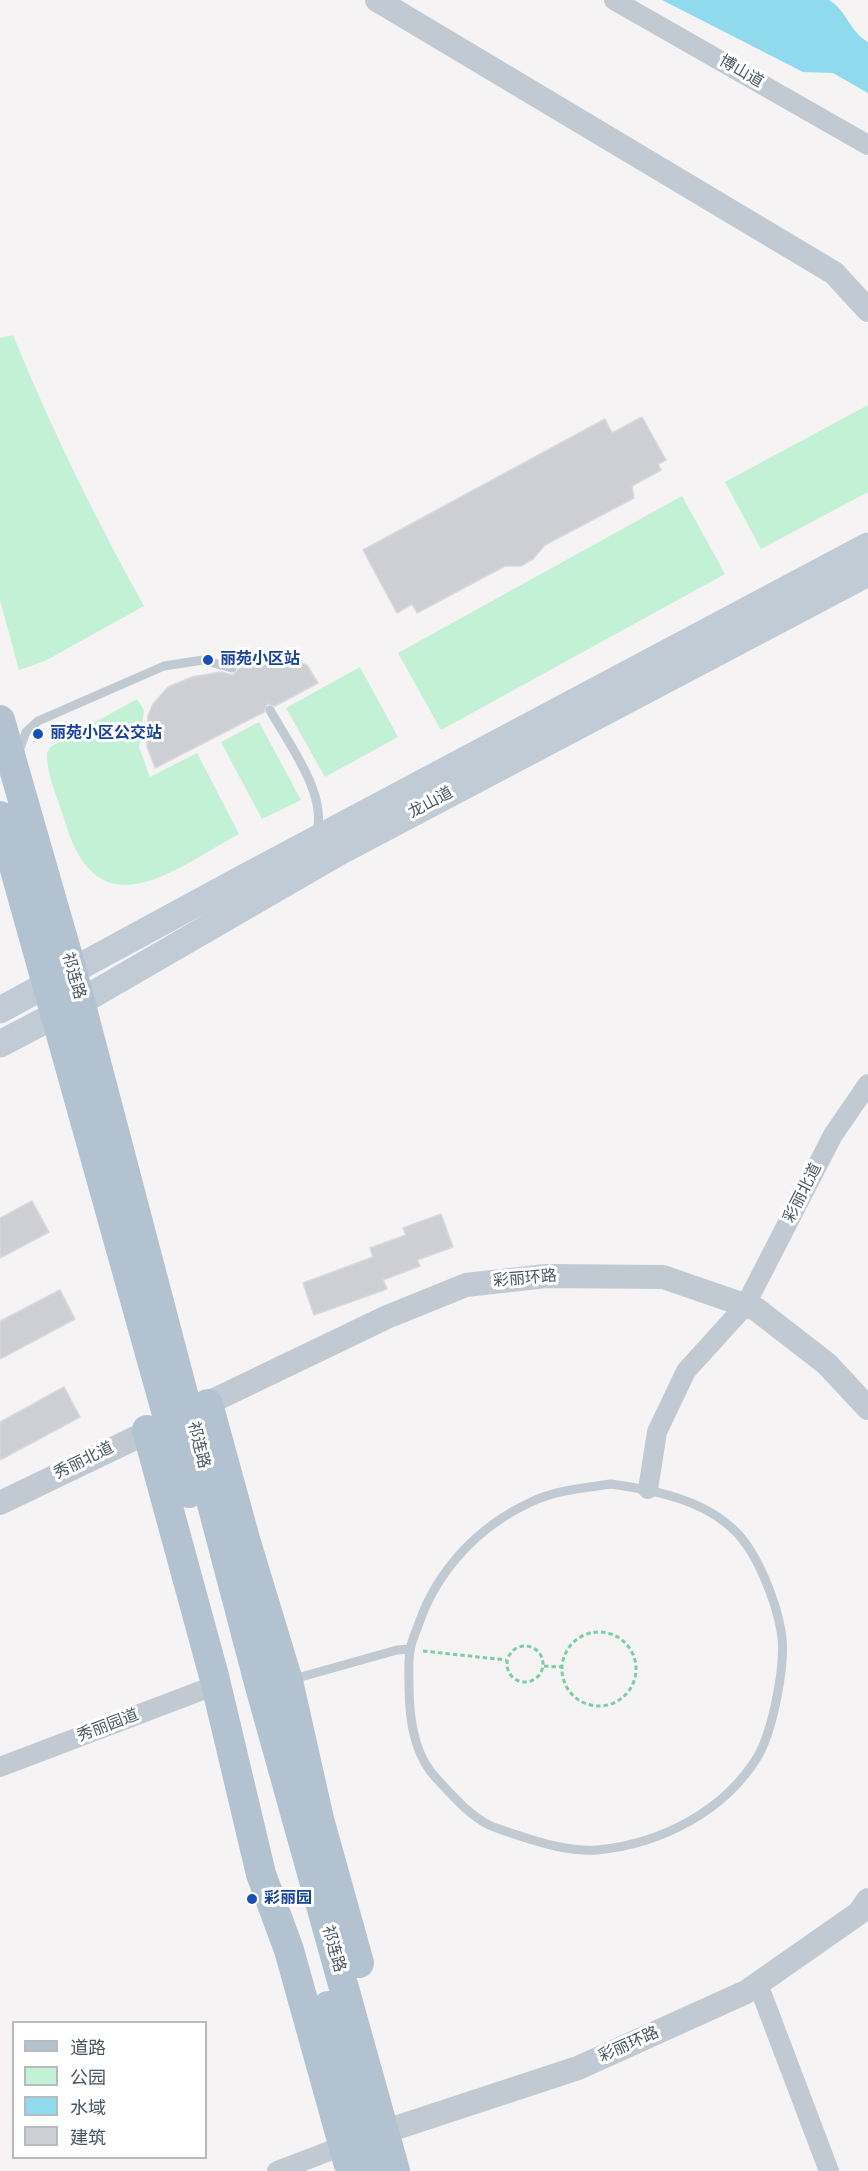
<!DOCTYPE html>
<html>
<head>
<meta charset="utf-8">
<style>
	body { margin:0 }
	#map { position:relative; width:868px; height:2171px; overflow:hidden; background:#f5f3f3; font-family:"DejaVu Sans","Noto Sans SC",sans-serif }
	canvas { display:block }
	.legend { position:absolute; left:12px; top:2021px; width:195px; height:138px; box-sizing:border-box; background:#fff; border:2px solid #b7bbc0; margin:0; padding:8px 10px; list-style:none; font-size:18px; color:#4a5661 }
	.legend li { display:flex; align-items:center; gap:12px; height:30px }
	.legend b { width:30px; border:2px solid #b7bbc0 }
</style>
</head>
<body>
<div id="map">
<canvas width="868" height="2171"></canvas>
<ul class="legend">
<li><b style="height:8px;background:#b3c2d1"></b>道路</li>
<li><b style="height:16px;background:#c3f1d5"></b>公园</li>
<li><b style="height:16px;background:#90daee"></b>水域</li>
<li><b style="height:16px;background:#cdcfd5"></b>建筑</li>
</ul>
</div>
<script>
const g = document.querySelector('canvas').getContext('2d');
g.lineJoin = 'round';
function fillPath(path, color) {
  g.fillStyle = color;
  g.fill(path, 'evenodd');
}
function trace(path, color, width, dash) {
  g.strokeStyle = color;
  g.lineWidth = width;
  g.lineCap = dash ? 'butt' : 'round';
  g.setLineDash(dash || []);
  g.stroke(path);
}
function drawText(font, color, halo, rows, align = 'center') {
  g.font = font + ' "DejaVu Sans","Noto Sans SC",sans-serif';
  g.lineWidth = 6;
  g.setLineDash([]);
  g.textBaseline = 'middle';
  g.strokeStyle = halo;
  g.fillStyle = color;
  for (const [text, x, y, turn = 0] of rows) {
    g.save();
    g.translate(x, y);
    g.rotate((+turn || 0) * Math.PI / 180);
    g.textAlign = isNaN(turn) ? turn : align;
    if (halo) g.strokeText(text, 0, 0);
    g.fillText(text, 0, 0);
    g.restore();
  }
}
fillPath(new Path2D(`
	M13,335C51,428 95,518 144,606L45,661L19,670L0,600V338Z
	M868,405V492L761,549L725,482Z
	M682,496L725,574L441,730L398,653Z
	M360,667L398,737L325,777L286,708Z
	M137,699L144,710L139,747L150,777L197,753L239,834C174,869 100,933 66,825C60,803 47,777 47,754L50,747Z
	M259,722L301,800L262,819L221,742Z`), '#c3f1d5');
fillPath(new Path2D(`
	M662,0H829C847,11 850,32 868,42V93L833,73L803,72Z`), '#90daee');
const building = new Path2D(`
	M642,417L666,460L658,464L661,470L632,486L634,498L545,545L533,559L521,566H505L417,613L412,604L397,613L363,550L605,419L612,433Z
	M291,660L307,665L318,683L275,706L267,704L264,712L155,768L147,746L148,716L153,704L168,687L192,677L221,672L233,675L239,668Z
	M32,1201L49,1232L0,1258V1218Z
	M441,1214L453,1247L417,1260L420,1266L383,1280L387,1289L314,1315L303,1283L373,1257L370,1248L406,1235L403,1228Z
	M60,1290L75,1319L0,1359V1321Z
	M64,1387L80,1417L0,1460V1422Z`);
fillPath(building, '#cdcfd5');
trace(building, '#d7d9de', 1.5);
trace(new Path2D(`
	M562 1669a37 37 0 1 1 74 0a37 37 0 1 1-74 0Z
	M507 1664a18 18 0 1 1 36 0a18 18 0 1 1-36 0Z
	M423,1651L506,1660
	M544,1666L562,1667`), '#7ad0a6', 3, [4.5, 3]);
trace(new Path2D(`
	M270,710C288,743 329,796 316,834
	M19,751L26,732L38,721L164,666L203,660L232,668
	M611,1484C653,1490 703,1499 735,1531C757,1552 776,1601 781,1631C787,1660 773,1730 758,1756C725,1811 661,1844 597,1850C571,1852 541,1843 517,1835C508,1832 498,1829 489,1825C469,1815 452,1795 437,1779C414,1756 409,1716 409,1686C409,1674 408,1662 410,1651C411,1641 416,1632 419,1623C438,1569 479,1526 531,1502C556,1490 584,1488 611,1484Z
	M290,1680L397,1650L410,1649`), '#c1cad2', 9);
trace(new Path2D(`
	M614,0L868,145
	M648,1489L657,1432L686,1371L745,1306L833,1135L868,1084
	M0,1767L216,1685
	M758,1984L829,2171
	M277,2171L353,2142`), '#c1cad2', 20);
trace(new Path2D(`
	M377,0L834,273L868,310
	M0,1503L387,1317L466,1285L546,1276L663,1277L756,1309L827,1364L868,1408
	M368,2137L578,2068L746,1992L859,1913L868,1900`), '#c1cad2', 24);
trace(new Path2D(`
	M0,1010L245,877L868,546
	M0,1044L80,1002L339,852L868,573`), '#c1cbd6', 27);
trace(new Path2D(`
	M0,720L72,971L259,1683L395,2171
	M0,816L189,1493
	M208,1404L245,1539L288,1681L319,1819L359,1963
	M147,1430L214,1676L261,1874L289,1950L348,2162
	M328,2006L372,2171`), '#b3c2d1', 30);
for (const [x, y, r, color] of [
	[208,660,6,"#1a4fb4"],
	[38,734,6,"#1a4fb4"],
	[252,1899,6,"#1a4fb4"]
]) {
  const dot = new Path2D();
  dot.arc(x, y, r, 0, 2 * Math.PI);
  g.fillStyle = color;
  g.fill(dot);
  trace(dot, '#fff', 2);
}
drawText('16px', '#4a5661', '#fff', [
	["博山道",741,72,30],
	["龙山道",431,803,-28],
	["祁连路",73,976,74],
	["彩丽北道",803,1193,-63],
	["彩丽环路",525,1279,-5],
	["祁连路",198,1445,76],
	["秀丽北道",84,1461,-26],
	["秀丽园道",108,1726,-21],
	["祁连路",333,1949,74],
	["彩丽环路",629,2045,-24]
]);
drawText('bold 16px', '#164399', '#fff', [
	["丽苑小区站",220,660],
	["丽苑小区公交站",50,734],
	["彩丽园",264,1899]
], 'left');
</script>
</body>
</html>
